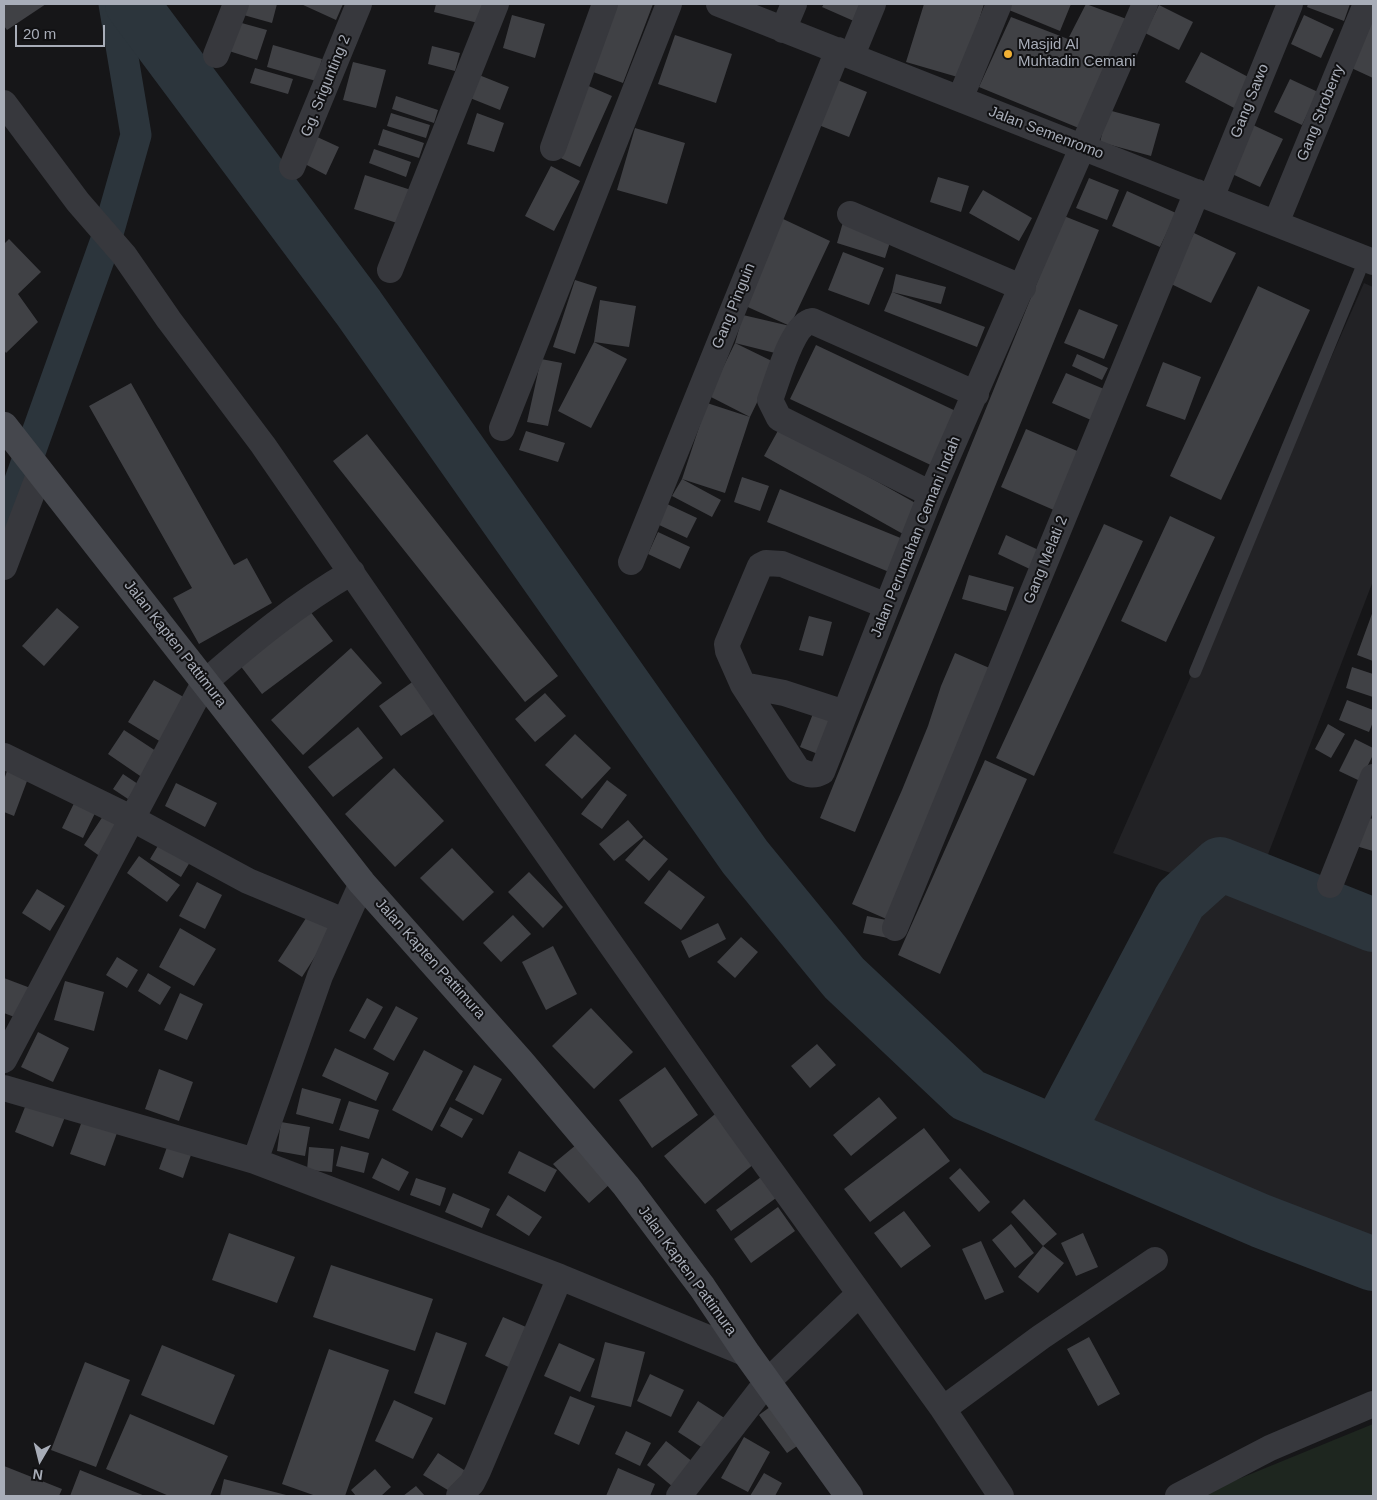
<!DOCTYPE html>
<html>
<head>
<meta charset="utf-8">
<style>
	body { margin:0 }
	#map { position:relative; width:1377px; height:1500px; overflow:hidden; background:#161618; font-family:Helvetica,sans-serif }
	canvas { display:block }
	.frame { position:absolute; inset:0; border:5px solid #a8adb8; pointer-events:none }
	.north { position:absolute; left:15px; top:1435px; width:50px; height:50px; -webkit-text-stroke:4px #111113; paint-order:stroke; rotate:188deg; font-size:14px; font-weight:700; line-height:20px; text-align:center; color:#a8adb8 }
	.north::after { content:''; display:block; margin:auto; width:18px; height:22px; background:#a8adb8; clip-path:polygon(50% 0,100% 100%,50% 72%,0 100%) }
	.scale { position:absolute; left:15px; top:25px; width:90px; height:22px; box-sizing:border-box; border:2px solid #a8adb8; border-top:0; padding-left:6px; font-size:15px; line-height:18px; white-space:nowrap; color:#a8adb8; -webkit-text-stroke:4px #111113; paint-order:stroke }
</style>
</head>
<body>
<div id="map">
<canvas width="1377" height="1500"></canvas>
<div class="frame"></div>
<div class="north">N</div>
<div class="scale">20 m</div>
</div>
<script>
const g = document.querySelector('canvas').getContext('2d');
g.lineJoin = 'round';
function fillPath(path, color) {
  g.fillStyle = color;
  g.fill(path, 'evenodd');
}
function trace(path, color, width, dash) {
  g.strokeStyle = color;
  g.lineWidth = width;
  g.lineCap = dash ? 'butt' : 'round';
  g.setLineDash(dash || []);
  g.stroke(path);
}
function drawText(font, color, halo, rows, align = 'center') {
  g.font = font + ' Helvetica,sans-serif';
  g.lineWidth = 4;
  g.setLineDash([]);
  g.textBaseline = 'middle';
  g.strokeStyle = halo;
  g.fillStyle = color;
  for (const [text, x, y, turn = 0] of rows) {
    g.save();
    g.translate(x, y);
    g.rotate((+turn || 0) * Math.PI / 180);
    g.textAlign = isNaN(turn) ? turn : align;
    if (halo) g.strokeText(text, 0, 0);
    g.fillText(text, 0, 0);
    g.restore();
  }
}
fillPath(new Path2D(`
	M1364,283L1373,287V581L1252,896L1373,951V1241L1286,1205L1060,1122L1208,886L1113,853Z`), '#222225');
fillPath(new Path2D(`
	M1373,1424V1496H1197Z`), '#1e261f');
trace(new Path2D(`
	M4,525L107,237L136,135L114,4`), '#2c353c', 31);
trace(new Path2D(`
	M132,4L358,307L745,857L844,978L968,1095L1261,1221L1373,1264
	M1057,1133L1180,900L1220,864L1373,925`), '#2c353c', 54);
fillPath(new Path2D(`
	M4,4H46L7,30L4,26Z
	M243,4H277L272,23L240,14Z
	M301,4H343L336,20Z
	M436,4H483L478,23L434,12Z
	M609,4H653L623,83L585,69Z
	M824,4H865L856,22L822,7Z
	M924,4H984L961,78L906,62Z
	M1011,4H1071L1060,31L1009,10Z
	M1086,4L1132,21L1086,131L979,87L1011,17L1068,39Z
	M1308,4H1350L1344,21L1307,7Z
	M1159,5L1193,22L1179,50L1145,33Z
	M1373,10V78L1347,66Z
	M512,15L545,24L535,58L503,48Z
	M1304,15L1334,29L1321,58L1291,44Z
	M238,22L267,30L257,60L229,51Z
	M675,35L732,54L716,103L658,84Z
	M273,45L322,59L316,81L267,67Z
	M432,46L460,53L455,71L428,64Z
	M1201,52L1252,79L1236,109L1185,82Z
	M353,62L386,70L376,108L343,100Z
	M255,68L293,79L288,94L250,83Z
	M479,75L509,87L500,110L470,98Z
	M835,79L867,92L849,137L816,124Z
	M1290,79L1318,92L1302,125L1274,112Z
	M584,84L612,96L580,167L552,154Z
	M396,96L438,110L434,123L392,109Z
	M1108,110L1160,124L1151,156L1100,142Z
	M391,113L430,125L426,138L387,126Z
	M477,113L504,123L494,152L467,144Z
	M1253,125L1283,139L1260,187L1230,173Z
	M635,128L685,143L667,204L617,190Z
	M383,129L424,143L419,158L378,145Z
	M315,136L339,147L326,175L303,163Z
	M374,149L411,162L406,177L369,163Z
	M551,166L580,181L554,231L525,216Z
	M365,175L411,190L400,224L354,209Z
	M938,177L969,186L961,212L930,202Z
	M1089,178L1119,190L1107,220L1076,208Z
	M983,190L1032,218L1019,241L969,213Z
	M1127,191L1176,213L1160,247L1112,226Z
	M1064,216L1099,230L855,832L820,818Z
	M781,218L830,241L790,326L783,355L735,343L776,363L750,417L725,493L682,479L707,403L750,417L709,396L735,343L743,315L790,326L741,304Z
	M843,222L892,236L885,258L837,243Z
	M1194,233L1236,253L1211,303L1169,283Z
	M9,239L41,272L18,294L38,322L6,353L4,350V244Z
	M843,252L884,268L869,305L828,290Z
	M896,274L946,287L941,304L892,292Z
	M575,280L597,287L575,354L553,347Z
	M1258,286L1310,310L1221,500L1170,476Z
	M892,292L985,327L977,347L884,311Z
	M600,300L636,306L629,347L594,342Z
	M1079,309L1118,325L1104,359L1064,343Z
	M594,342L627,359L591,428L558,411Z
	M816,345L960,413L935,467L790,399Z
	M1077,354L1108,368L1102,380L1072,366Z
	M541,359L562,363L548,426L527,422Z
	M1163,362L1201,377L1185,420L1146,406Z
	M1066,373L1104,389L1091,420L1052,403Z
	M131,383L234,565L247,558L272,603L199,644L173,598L192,588L89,406Z
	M780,427L919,505L903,534L764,456Z
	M1026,429L1082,453L1056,511L1001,487Z
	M526,431L565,443L558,462L519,450Z
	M367,434L558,676L525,702L333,461Z
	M742,477L769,486L760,511L734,502Z
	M682,479L721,500L712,517L672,496Z
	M780,489L908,541L894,574L767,522Z
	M667,504L697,518L687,538L657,524Z
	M1170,516L1215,537L1166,642L1121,621Z
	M1104,524L1143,541L1034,776L996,758Z
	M658,532L690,547L680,569L648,554Z
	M1006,535L1043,552L1034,571L998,554Z
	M969,575L1014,587L1006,611L962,599Z
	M306,606L333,641L262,694L236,660Z
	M57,608L79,627L44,666L22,646Z
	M1373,611V661L1357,655Z
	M809,616L832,622L823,656L799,650Z
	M351,648L382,683L303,755L271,720Z
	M955,653L994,670L888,938L863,933L867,916L891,921L852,904L902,790L928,726L941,686Z
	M1352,667L1373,674V697L1346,688Z
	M154,680L187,699L161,742L128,722Z
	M415,680L438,711L401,736L379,706Z
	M545,693L566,716L535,742L515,719Z
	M1347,700L1373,710V722L1369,732L1339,720Z
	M814,711L836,720L823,756L800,747Z
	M1328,724L1345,734L1331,758L1315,749Z
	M358,727L383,758L333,797L308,767Z
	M124,730L162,755L146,780L108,754Z
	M575,734L611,768L582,799L545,765Z
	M1355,739L1373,748V755L1360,781L1339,771Z
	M985,760L1027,779L940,974L898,955Z
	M9,765L30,773L14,816L4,812V780Z
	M394,768L444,821L395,867L345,814Z
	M123,774L138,784L128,799L113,789Z
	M607,780L627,795L602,829L581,814Z
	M176,783L217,803L205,827L165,806Z
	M78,795L99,805L83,838L62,828Z
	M107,810L124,821L101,857L84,845Z
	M1365,817L1373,819V851L1356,846Z
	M628,820L643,837L614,861L599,844Z
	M162,839L193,857L181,877L150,859Z
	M644,839L668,859L649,881L625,860Z
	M452,848L494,892L463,921L420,878Z
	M139,856L180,885L167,902L127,873Z
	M669,870L705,897L681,930L644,903Z
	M529,872L563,907L543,928L508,892Z
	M197,882L222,895L205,929L179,916Z
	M37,889L65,906L50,931L22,913Z
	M310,912L334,927L302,977L278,961Z
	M513,915L531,934L501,962L483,943Z
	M718,923L726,939L689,958L681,941Z
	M180,928L216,949L194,986L159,967Z
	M741,937L758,952L735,978L717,962Z
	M553,946L577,994L546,1010L522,962Z
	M117,957L138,970L127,988L106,975Z
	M148,973L171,987L160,1005L138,991Z
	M4,978L33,989L22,1020L4,1013Z
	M65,981L104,992L94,1031L54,1020Z
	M180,993L203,1004L187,1040L164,1030Z
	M367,998L383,1007L365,1039L349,1031Z
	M396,1006L418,1018L394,1061L373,1049Z
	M591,1008L633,1052L594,1089L552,1046Z
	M38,1032L69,1048L53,1082L21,1067Z
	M817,1044L836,1065L810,1088L791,1066Z
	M335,1048L389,1073L376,1101L322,1076Z
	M424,1050L463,1071L432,1131L392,1110Z
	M474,1065L502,1079L483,1115L455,1100Z
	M665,1067L698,1115L652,1148L619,1100Z
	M159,1069L193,1082L179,1121L145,1109Z
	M302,1088L341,1099L333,1124L296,1114Z
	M879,1097L897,1118L851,1156L833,1135Z
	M349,1101L379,1110L369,1139L339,1130Z
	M27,1102L65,1117L53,1147L15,1132Z
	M450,1107L473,1119L462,1138L440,1126Z
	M720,1110L760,1159L705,1204L664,1156Z
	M82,1121L117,1133L105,1166L70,1154Z
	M281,1122L310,1127L305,1156L277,1151Z
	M924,1128L950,1161L870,1222L844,1189Z
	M576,1145L610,1184L589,1203L553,1164Z
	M341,1146L369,1153L364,1173L336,1166Z
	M167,1147L191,1155L183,1178L159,1169Z
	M309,1147L334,1149L332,1172L307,1170Z
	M519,1151L557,1170L545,1192L508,1173Z
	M382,1158L409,1172L399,1191L372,1178Z
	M960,1168L990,1202L979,1212L949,1178Z
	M761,1177L776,1198L731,1231L716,1210Z
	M416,1178L446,1188L440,1206L410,1195Z
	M453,1193L490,1209L482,1228L445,1212Z
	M508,1195L542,1217L529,1236L496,1215Z
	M1024,1199L1057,1234L1043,1246L1011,1212Z
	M778,1207L795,1231L751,1263L734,1239Z
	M904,1211L931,1246L901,1268L874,1233Z
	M1011,1224L1034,1253L1015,1268L992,1240Z
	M229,1233L295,1257L277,1303L212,1280Z
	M1083,1233L1098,1267L1076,1276L1061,1243Z
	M981,1241L1004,1292L985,1300L962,1249Z
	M1043,1246L1064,1263L1038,1293L1018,1277Z
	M331,1265L433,1299L415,1351L313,1317Z
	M503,1317L533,1330L515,1370L485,1356Z
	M436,1332L467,1343L445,1405L414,1393Z
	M1089,1337L1120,1394L1098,1406L1067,1349Z
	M605,1342L645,1352L631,1407L591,1397Z
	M559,1343L595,1359L580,1392L544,1376Z
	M162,1345L235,1375L214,1425L141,1395Z
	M329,1349L389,1370L345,1496H316L282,1484Z
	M85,1362L130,1380L96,1467L51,1450Z
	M650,1374L684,1390L671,1417L637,1401Z
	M570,1396L595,1406L579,1445L554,1434Z
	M394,1400L433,1418L413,1459L375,1441Z
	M698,1401L726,1419L706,1450L678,1432Z
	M778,1401L806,1440L787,1453L759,1415Z
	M130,1414L228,1456L210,1496H169L106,1469Z
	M626,1431L651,1443L640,1466L615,1454Z
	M744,1437L770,1452L748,1492L721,1478Z
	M666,1441L693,1462L673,1487L647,1465Z
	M438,1453L470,1474L456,1495L423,1475Z
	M4,1466L62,1489L59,1496H4Z
	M618,1468L655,1484L650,1496H606Z
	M375,1469L391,1487L381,1496H356L351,1490Z
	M80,1470L145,1496H70Z
	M764,1473L782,1483L775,1496H750Z
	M224,1479L290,1496H220Z
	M416,1486L425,1496H403Z`), '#404145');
trace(new Path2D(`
	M1195,672L1365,259`), '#37383d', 12);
trace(new Path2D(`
	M719,4L1373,262
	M783,30L794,4
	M216,55L236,4
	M852,55L873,4
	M960,99L999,4
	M4,103L78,202L124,255L169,320L263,445L456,724L737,1124L943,1409L1001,1496
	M553,148L605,4
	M292,167L359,4
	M1211,198L1290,4
	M850,214L1023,288
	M1276,223L1366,4
	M390,270L496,4
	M502,428L669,4
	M931,494L779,418L770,400C777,382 792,324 812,321L976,394
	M631,562L838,50
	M4,567L40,472
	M887,606L782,564L766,563L760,566L727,644L728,651L743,685L784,693L845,713L931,494L1145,4
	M743,685L798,770C807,774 813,777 822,772L845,713
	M4,756L131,818L248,881L344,921
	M1330,885L1373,777
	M895,928L1197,192
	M4,1060L204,683C251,642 298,603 352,572
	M4,1088L255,1161L560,1277L747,1354
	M255,1161L320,976L362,883
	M943,1409L1041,1337L1155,1260
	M459,1496L472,1483L478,1471L560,1277
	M679,1496L767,1382L859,1294
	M1178,1496L1270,1448L1373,1404`), '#37383d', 26);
trace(new Path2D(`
	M4,426L362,883L521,1062L626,1186L702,1287L747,1354L849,1496`), '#45474d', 28);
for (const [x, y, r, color] of [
	[1008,54,5,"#f2b134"]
]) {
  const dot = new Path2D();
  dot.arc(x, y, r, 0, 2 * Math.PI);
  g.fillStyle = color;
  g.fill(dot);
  trace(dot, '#111113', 2);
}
drawText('15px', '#a8adb8', '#111113', [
	["Masjid Al",1018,45],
	["Muhtadin Cemani",1018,62]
], 'left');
drawText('15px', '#a8adb8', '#111113', [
	["Gg. Srigunting 2",326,86,-68],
	["Gang Sawo",1250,101,-68],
	["Gang Stroberry",1321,113,-68],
	["Jalan Semenromo",1046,133,21],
	["Gang Pinguin",734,306,-68],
	["Jalan Perumahan Cemani Indah",916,537,-68],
	["Gang Melati 2",1046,560,-68],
	["Jalan Kapten Pattimura",175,644,52],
	["Jalan Kapten Pattimura",430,959,48],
	["Jalan Kapten Pattimura",687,1271,54]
]);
</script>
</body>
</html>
